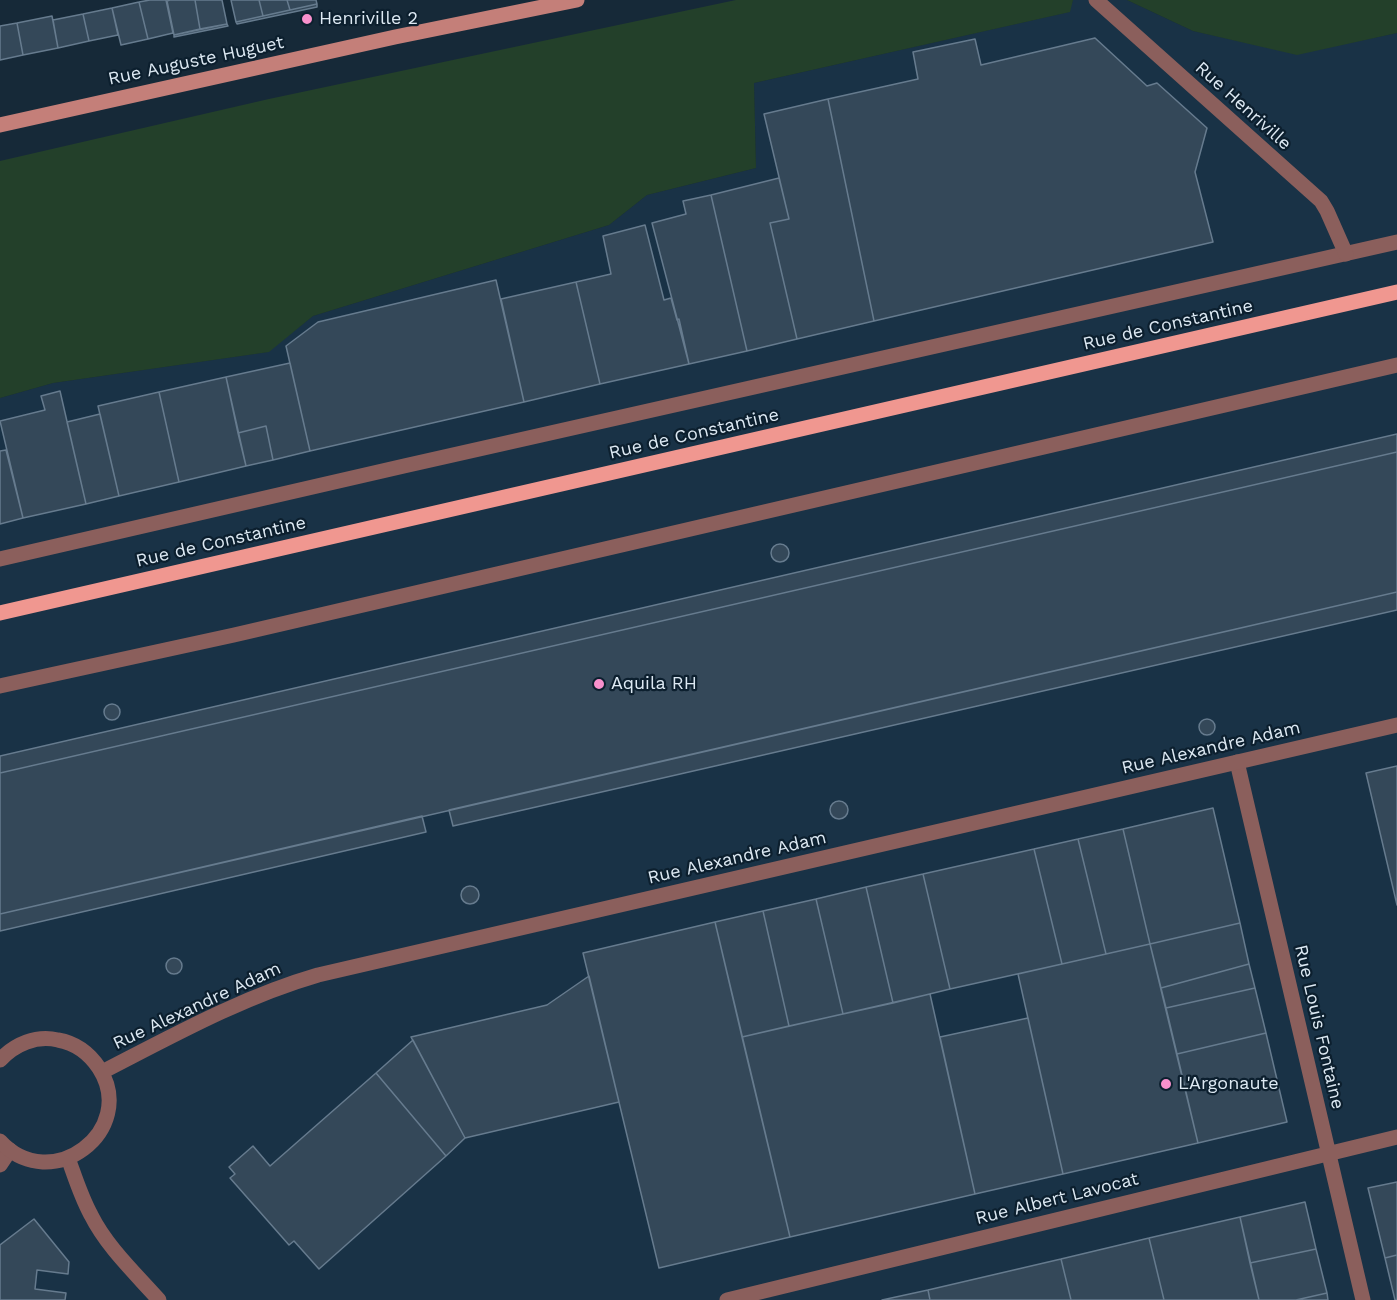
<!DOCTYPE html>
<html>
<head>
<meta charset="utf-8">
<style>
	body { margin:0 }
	canvas { display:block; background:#162938 }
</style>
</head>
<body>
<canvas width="1397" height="1300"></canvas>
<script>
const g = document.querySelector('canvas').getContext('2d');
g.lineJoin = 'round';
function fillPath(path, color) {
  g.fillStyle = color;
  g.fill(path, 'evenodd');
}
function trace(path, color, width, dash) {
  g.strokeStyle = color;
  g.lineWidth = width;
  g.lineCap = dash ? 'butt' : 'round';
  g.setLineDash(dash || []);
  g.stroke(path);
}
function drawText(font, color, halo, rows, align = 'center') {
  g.font = font + ' "Work Sans",sans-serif';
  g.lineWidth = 4.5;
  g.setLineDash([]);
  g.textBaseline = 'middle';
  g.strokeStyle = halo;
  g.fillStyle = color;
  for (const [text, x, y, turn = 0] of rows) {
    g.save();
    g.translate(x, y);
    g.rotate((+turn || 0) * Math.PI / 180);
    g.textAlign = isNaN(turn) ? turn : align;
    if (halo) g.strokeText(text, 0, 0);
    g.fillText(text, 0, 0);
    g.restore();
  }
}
fillPath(new Path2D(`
	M1073,0H1127L1193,31L1297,54L1397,33V1300H0V398L53,383L268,352L313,316L609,225L647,195L756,168L754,83L1069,12Z`), '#193246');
fillPath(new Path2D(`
	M736,0H1073L1070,12L754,83L756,168L647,195L609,225L313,316L269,352L53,383L0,398V161L269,99Z
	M1127,0H1397V33L1297,55L1193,31Z`), '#23402a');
const building = new Path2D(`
	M150,0H166L173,33L148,39L139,2Z
	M170,0H195L200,29L174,35L167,1Z
	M195,0H222L227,24L200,29Z
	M231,0H259L263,16L236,22Z
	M259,0H287L290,10L263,16Z
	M287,0H316L317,4L290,10Z
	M139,2L148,39L121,45L112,8Z
	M317,4V7L237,24L236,22Z
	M112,8L118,35L89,41L83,14Z
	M83,14L89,41L58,48L53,20Z
	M52,16L58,48L23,55L17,23Z
	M17,23L23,55L0,60V26Z
	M227,24L228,26L174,37V35Z
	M1095,38L1147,86L1157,83L1207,128L1195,172L1213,242L874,321L828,99L918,79L913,52L975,39L981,65Z
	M828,99L874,321L797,339L770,223L789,219L764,114Z
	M779,178L789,219L770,223L797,339L747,351L711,195Z
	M711,195L747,351L689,364L652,223L686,214L683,201Z
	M645,225L664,300L671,298L677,320L679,319L689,364L600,384L576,282L611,274L603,236Z
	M496,280L524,402L310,451L286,346L318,322Z
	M576,282L600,384L524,402L501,299Z
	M290,363L310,451L273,460L266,426L238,433L226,377Z
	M226,377L246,466L179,482L159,392Z
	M60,391L86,504L23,518L0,421L45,410L41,396Z
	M159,392L179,482L119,496L98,406Z
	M100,414L119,496L86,504L67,422Z
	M266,426L273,460L246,466L238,433Z
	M1397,434V452L0,773V756Z
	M6,450L23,518L0,524V451Z
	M1397,452V592L0,914V773Z
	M771 553a9 9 0 1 1 18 0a9 9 0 1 1-18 0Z
	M1397,592V610L453,826L449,810Z
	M104 712a8 8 0 1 1 16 0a8 8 0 1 1-16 0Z
	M1199 727a8 8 0 1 1 16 0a8 8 0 1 1-16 0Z
	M1397,766V905L1366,773Z
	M830 810a9 9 0 1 1 18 0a9 9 0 1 1-18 0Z
	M1213,808L1240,923L1150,944L1123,829Z
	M422,816L426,832L0,931V914Z
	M1123,829L1150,944L1106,954L1078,839Z
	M1078,839L1106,954L1062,964L1034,849Z
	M1034,849L1062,964L950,989L923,874Z
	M923,874L950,989L893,1003L866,887Z
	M461 895a9 9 0 1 1 18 0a9 9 0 1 1-18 0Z
	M866,887L893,1003L843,1014L816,899Z
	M816,899L843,1014L789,1026L763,911Z
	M763,911L789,1026L742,1037L715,922Z
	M715,922L790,1237L659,1268L583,953Z
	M1240,923L1249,964L1161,988L1150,944Z
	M1150,944L1198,1143L1063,1174L1018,974Z
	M166 966a8 8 0 1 1 16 0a8 8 0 1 1-16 0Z
	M1249,964L1255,988L1166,1008L1161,988Z
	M589,976L619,1102L465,1138L411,1037L547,1005Z
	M1255,988L1266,1033L1177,1054L1166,1008Z
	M930,994L975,1194L790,1237L742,1037Z
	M1028,1018L1063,1174L975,1194L940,1037Z
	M1266,1033L1287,1122L1198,1143L1177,1054Z
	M413,1040L465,1138L446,1156L376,1073Z
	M376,1073L446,1156L319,1269L294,1241L289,1245L230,1178L235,1174L229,1167L253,1146L270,1166Z
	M1397,1182V1255L1385,1258L1368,1188Z
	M1305,1202L1316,1249L1250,1263L1240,1217Z
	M1240,1217L1259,1300H1164L1149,1238Z
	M34,1219L69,1262L68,1274L37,1270L35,1289L66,1293L65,1300H0V1245Z
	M1149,1238L1164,1300H1071L1061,1259Z
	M1316,1249L1327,1293L1296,1300H1259L1250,1263Z
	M1397,1255V1300H1395L1385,1258Z
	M1061,1259L1071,1300H930L928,1290Z
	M928,1290L930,1300H882Z
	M1327,1293L1328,1300H1296Z`);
fillPath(building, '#344859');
trace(building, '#667b8e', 1.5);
trace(new Path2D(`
	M0,559L404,466L1397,242
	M0,686L234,635L1397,365
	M1237,762L1363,1300
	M68,1158C75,1177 81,1197 91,1215C107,1247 135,1273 159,1300
	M0,1165L10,1150
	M727,1300L1397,1137`), '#8b5f5c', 15);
trace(new Path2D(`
	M1096,0L1321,201L1327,211L1346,254
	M0,1060C15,1044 36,1035 58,1040C75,1043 89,1053 99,1068C139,1130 51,1197 0,1141
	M102,1072C172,1036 242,997 318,975L1397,725`), '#8b5f5c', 15);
trace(new Path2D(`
	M0,125L395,37L577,0`), '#c47f79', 15);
trace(new Path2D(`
	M0,613L1397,292`), '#f09790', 15);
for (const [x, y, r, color] of [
	[307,19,6,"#f890cc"],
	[599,684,6,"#f890cc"],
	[1166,1084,6,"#f890cc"]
]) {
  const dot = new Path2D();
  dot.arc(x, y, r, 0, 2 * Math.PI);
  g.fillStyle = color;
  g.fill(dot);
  trace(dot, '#0c1f2e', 2);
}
drawText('18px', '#dde9f3', '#0c1f2e', [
	["Henriville 2",319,19],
	["Aquila RH",611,684],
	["L'Argonaute",1178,1084]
], 'left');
drawText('18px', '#dde9f3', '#0c1f2e', [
	["Rue Auguste Huguet",196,61,-12],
	["Rue Henriville",1243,106,42],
	["Rue de Constantine",1168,325,-13],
	["Rue de Constantine",694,434,-13],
	["Rue de Constantine",221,542,-13],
	["Rue Alexandre Adam",1211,748,-13],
	["Rue Alexandre Adam",737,858,-13],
	["Rue Alexandre Adam",197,1006,-25],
	["Rue Louis Fontaine",1319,1027,77],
	["Rue Albert Lavocat",1057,1199,-14]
]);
</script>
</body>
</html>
